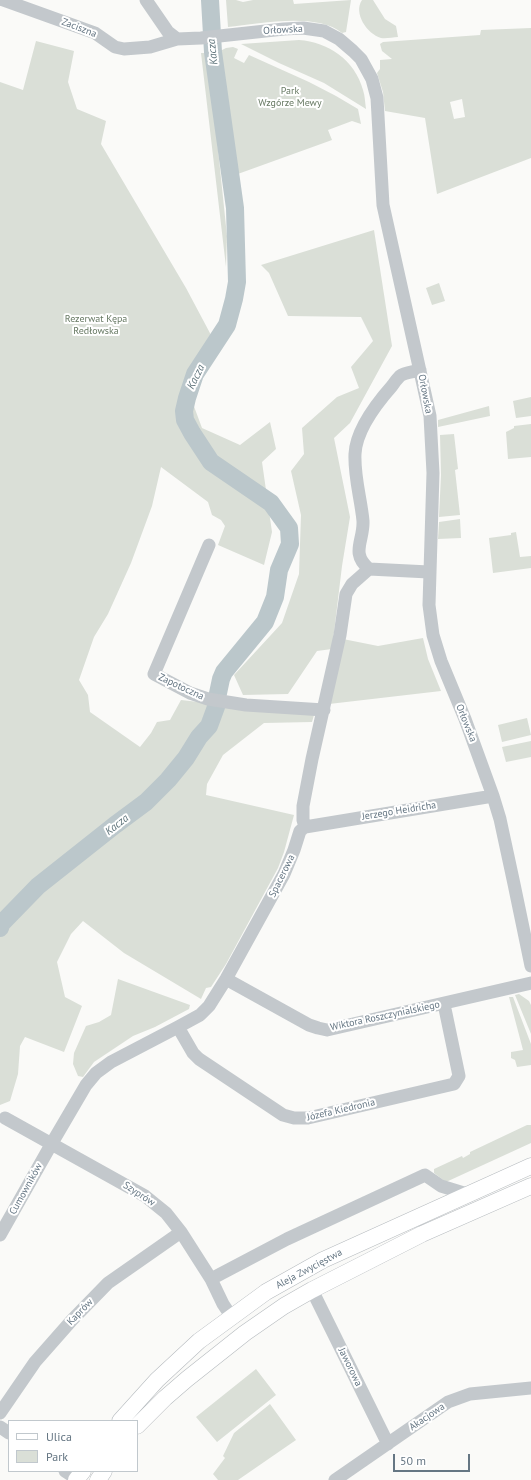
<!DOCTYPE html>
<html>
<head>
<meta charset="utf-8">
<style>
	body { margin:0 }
	#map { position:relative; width:531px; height:1480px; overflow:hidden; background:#fafaf8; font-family:"PT Sans",sans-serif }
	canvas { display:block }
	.legend { position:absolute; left:8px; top:1420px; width:130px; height:52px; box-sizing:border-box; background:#fff; border:1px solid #c1c8cd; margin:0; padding:5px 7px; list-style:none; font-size:12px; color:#657683 }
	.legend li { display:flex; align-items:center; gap:8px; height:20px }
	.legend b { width:20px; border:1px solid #c1c8cd }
	.scale { position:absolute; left:393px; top:1454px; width:77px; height:18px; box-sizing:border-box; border:2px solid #657683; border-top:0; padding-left:5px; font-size:12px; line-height:14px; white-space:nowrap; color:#657683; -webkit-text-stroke:3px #fff; paint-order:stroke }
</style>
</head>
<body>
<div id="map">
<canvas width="531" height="1480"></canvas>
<ul class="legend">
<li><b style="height:5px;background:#fff"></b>Ulica</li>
<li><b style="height:11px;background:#dadfd7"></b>Park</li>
</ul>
<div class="scale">50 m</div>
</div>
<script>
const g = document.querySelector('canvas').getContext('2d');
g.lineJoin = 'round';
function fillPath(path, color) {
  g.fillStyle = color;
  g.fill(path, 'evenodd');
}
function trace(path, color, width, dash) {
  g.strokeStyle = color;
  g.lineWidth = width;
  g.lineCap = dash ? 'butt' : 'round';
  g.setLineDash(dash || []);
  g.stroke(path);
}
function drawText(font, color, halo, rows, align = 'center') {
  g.font = font + ' "PT Sans",sans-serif';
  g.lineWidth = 4;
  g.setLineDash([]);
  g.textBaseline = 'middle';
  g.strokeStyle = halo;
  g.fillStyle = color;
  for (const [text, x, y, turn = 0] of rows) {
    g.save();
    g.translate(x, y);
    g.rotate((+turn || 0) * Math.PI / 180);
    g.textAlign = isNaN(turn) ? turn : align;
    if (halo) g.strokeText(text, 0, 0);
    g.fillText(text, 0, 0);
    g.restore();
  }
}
fillPath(new Path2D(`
	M226,0H236L243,2L253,0H293L294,4L351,0L346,32L342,33C316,12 259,24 228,27Z
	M362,0H373L385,19L396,26L398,37C393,37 386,39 381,38C367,34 353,13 362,0Z
	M531,28V158L437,194L425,118L385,111L383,92L377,73L380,69V60L392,59L382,51L380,44L383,42L480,35L481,30ZM462,99L465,117L454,119L450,102Z
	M299,40C328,42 355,60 363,90C365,96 365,102 366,109L324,83L279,63L241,44Z
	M36,41L74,51L68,82L77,109L106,121L101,144L186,288L211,335L192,401L202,428L240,445L270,422L276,449L262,462L272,532L264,565L218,545L225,526L221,520L212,515L208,502L161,467L152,506L131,563L108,614L94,637L79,680L88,695L90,712L140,747L151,733L157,722L170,720L181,700L314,715L312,722L264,723L223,755L207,784L206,795L294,815L284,852L278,868L226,964L211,987L206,988L201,999L124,953L83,921L71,934L57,962L65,997L82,1006L64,1052L25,1037L20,1046L18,1074L10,1101L0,1105V82L23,90Z
	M233,47L238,49L234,58L244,63L249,55L309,82L336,96L358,109L361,124L352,121L328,130L332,140L235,175L224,110L220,51L226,48Z
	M201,53H208L227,236L226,267Z
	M374,230L392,346L350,423L334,438L350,517L342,566L332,649L317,651L288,694L243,695L234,675L282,623L299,574L301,515L291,471L304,454L302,428L337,397L359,388L351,367L373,341L361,317L288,316L269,273L261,265Z
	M439,283L445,301L432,305L426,288Z
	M531,397V416L516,418L513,401Z
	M489,406L490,416L438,427V420Z
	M531,424V457L508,459L506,432L514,428V426Z
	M454,434L458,469L455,470L460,515L439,517L441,475L440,435Z
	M460,519L461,538L438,539L439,522Z
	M516,532L520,557L531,556V568L493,573L489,538L511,535V533Z
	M423,638L428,659L441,691L329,704L343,639L378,646Z
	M527,718L531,735L502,742L498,725Z
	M531,741V757L506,762L502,747Z
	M118,979L190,1005L189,1009L155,1027L133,1036L94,1062L83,1077L78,1076L73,1064L74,1053L86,1026L99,1022L111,1015Z
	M519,994L529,1001L531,1005V1034L515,995Z
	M509,997H513L531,1044V1065L517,1067L515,1060L511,1058V1052L523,1050Z
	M527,1125H531V1143L446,1182L434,1173V1169L462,1156L463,1158L470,1154V1152Z
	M256,1369L276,1395L217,1442L196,1417Z
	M270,1404L296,1440L238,1480H218L213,1474L225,1458L223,1456L234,1433Z`), '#dadfd7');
trace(new Path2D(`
	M210,0L213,52L235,208L237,282L234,299L227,325L195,374L187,398L184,411L185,420L192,433L211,462L271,503L289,528L290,544L279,570L275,597L265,622L224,672L221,679L217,698
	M0,928L1,924L38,886L115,825L146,802L168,780L186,758L199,737L209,726L216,707`), '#bbc7cb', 18);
const major = new Path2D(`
	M120,1421L157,1380L199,1341L266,1292L323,1260L531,1166
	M137,1426L165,1398L187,1379L245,1333L284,1306L312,1290L422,1234L531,1186
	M76,1480L83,1471
	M98,1480L104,1471`);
trace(major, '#b5babe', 17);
trace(new Path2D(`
	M3,0L95,33L115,47L124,49L150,47L177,39
	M146,0L168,32L177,39L201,38L284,29L303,28L324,31L339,39L353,51L361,59L372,79L377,98L383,205L430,416L433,473L429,605L433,635L441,661L465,719L493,796L500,819L514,884L531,966
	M209,545L154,674L190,693L208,699L246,705L324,710
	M369,569C350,553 364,541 363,521C361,499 354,477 355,454C356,431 377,403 392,386C394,383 397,379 400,376C405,372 414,372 420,370
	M369,569L429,572
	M305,827L303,820V806L312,759L340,635L346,594L352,584L369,569
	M305,827L493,796
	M226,979L309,1025L318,1028L327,1030L531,983
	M178,1027L193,1053L199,1059L283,1115L294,1118H308L454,1084L459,1076L458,1071L444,1004
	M5,1118L145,1196L166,1213L181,1232L211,1279L223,1304L231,1316
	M0,1235L52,1143L86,1085L96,1073L111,1062L178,1027L200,1015L209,1006L226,979L284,874L294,850L300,831L305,827
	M211,1279L287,1239L425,1175L441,1186L467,1194
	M312,1290L388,1444
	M0,1413L35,1362L72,1320L108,1283L181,1232
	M0,1427L9,1433
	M65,1471L77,1479
	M335,1480L448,1402L470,1394L531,1388`), '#c3c8cc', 13);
trace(major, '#fff', 16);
drawText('10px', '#657683', '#fff', [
	["Zaciszna",79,28,21],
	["Orłowska",283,30,-3],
	["Orłowska",425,394,79],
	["Zapotoczna",181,687,25],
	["Orłowska",466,723,68],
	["Jerzego Heidricha",399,811,-9],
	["Spacerowa",282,876,-64],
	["Wiktora Roszczynialskiego",385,1016,-12],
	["Józefa Kiedronia",341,1110,-13],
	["Cumowników",26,1189,-61],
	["Szyprów",139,1194,33],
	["Aleja Zwycięstwa",309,1269,-28],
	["Kaprów",80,1312,-46],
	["Jaworowa",350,1367,64],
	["Akacjowa",427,1417,-34]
]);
drawText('10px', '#687a64', '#fff', [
	["Park",290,91],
	["Wzgórze Mewy",290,103],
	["Rezerwat Kępa",96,319],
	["Redłowska",96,331]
]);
drawText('italic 11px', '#60757c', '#fff', [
	["Kacza",213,52,-96],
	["Kacza",196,377,-64],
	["Kacza",117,825,-38]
]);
</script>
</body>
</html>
